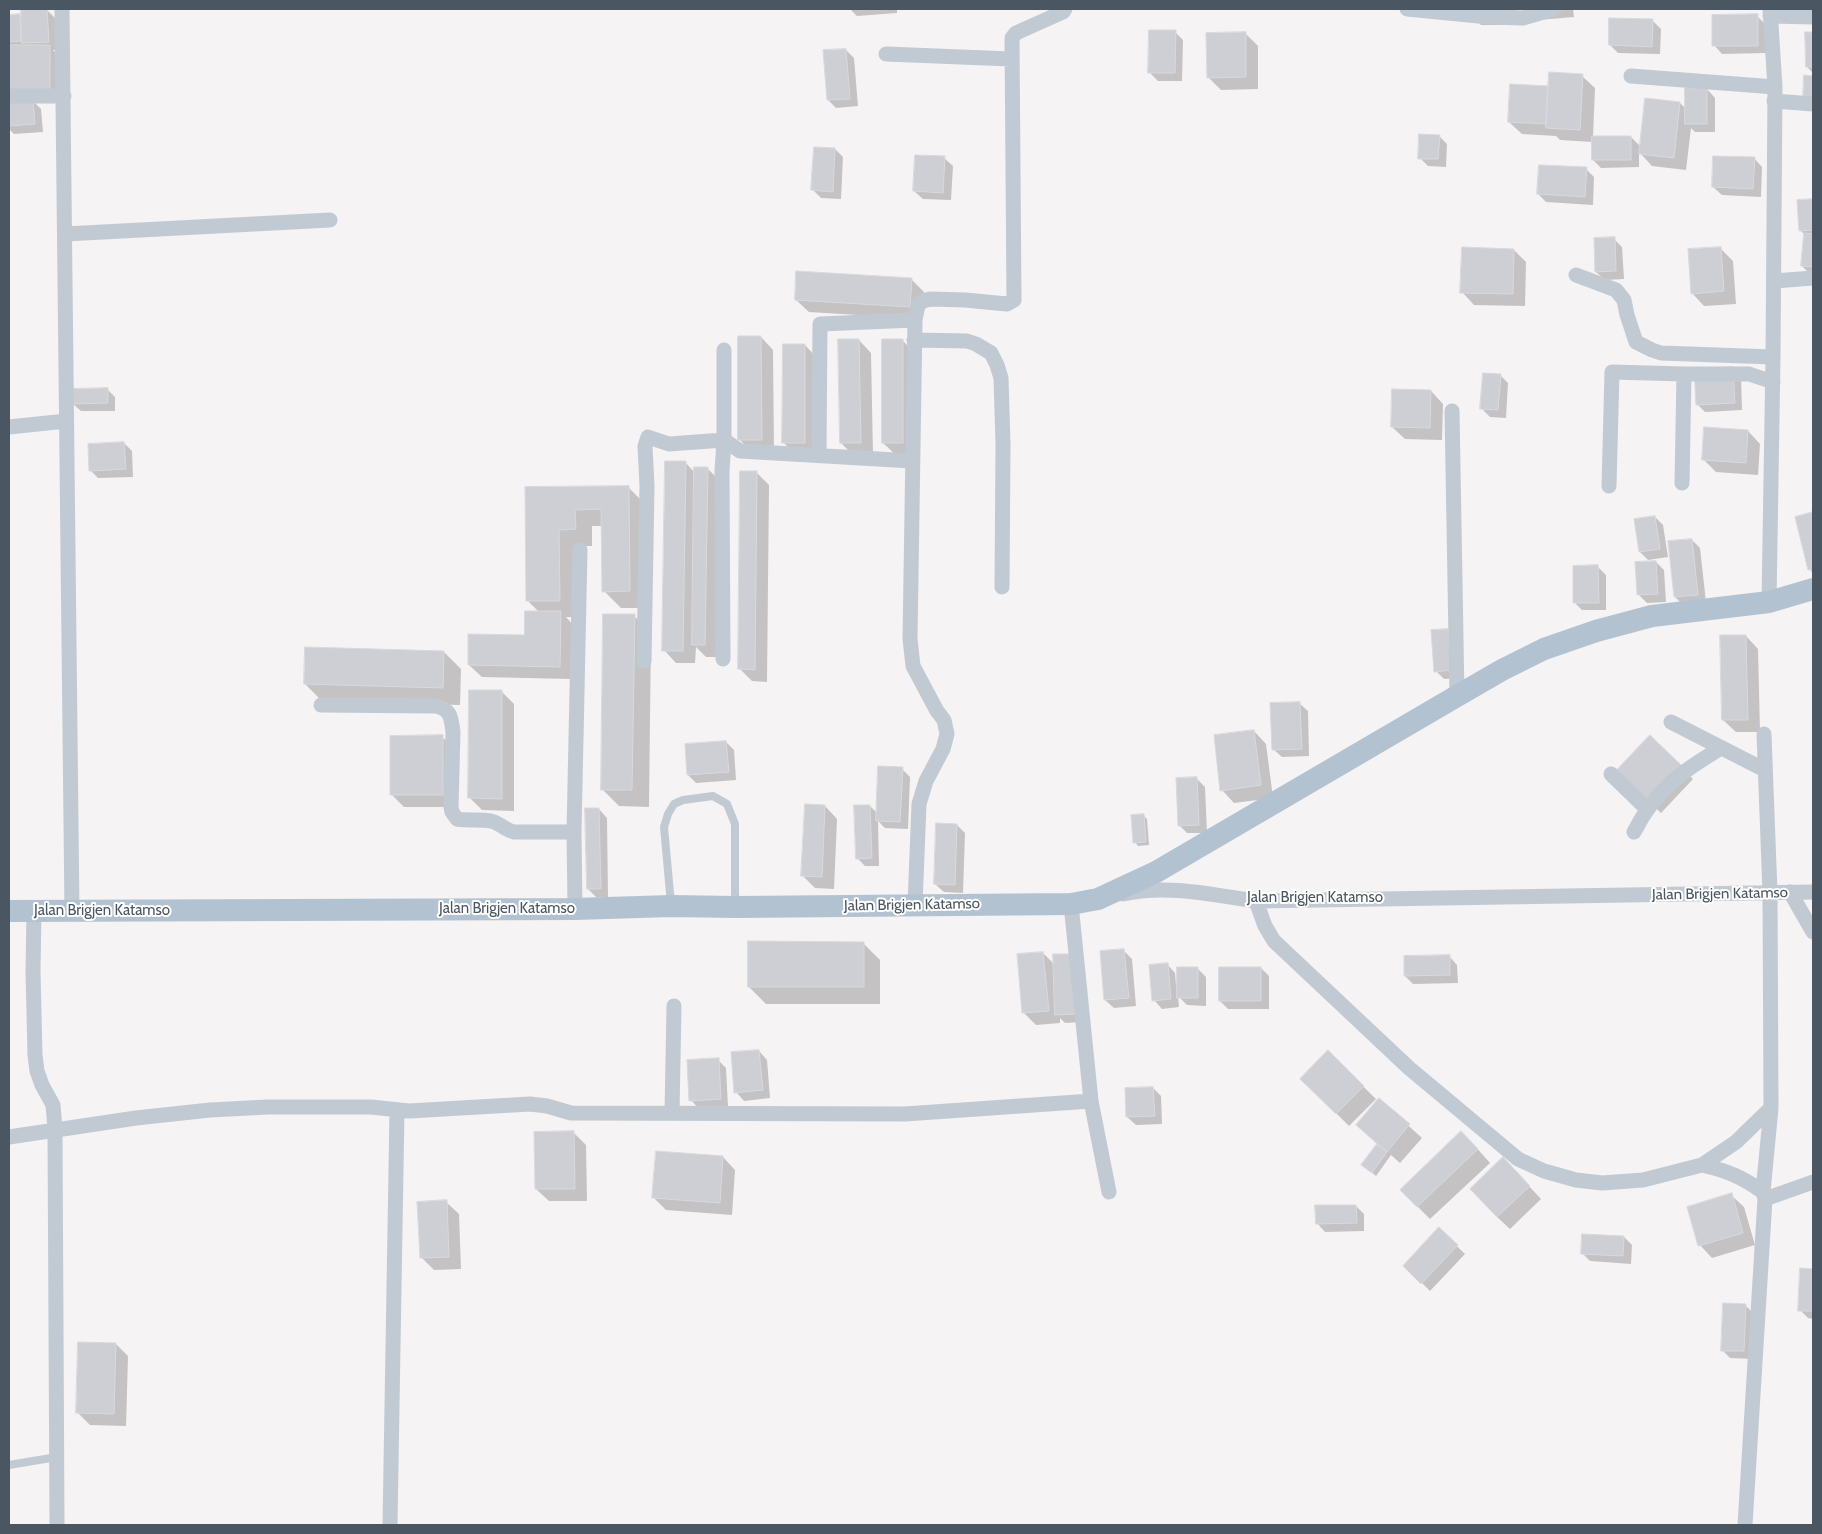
<!DOCTYPE html>
<html>
<head>
<meta charset="utf-8">
<style>
	body { margin:0 }
	#map { position:relative; width:1822px; height:1534px; overflow:hidden; background:#f5f3f3; font-family:Cabin,sans-serif }
	canvas { display:block }
	.frame { position:absolute; inset:0; border:10px solid #4a5661; pointer-events:none }
</style>
</head>
<body>
<div id="map">
<canvas width="1822" height="1534"></canvas>
<div class="frame"></div>
</div>
<script>
const g = document.querySelector('canvas').getContext('2d');
g.lineJoin = 'round';
function fillPath(path, color) {
  g.fillStyle = color;
  g.fill(path, 'evenodd');
}
function trace(path, color, width, dash) {
  g.strokeStyle = color;
  g.lineWidth = width;
  g.lineCap = dash ? 'butt' : 'round';
  g.setLineDash(dash || []);
  g.stroke(path);
}
function drawText(font, color, halo, rows, align = 'center') {
  g.font = font + ' Cabin,sans-serif';
  g.lineWidth = 4;
  g.setLineDash([]);
  g.textBaseline = 'middle';
  g.strokeStyle = halo;
  g.fillStyle = color;
  for (const [text, x, y, turn = 0] of rows) {
    g.save();
    g.translate(x, y);
    g.rotate((+turn || 0) * Math.PI / 180);
    g.textAlign = isNaN(turn) ? turn : align;
    if (halo) g.strokeText(text, 0, 0);
    g.fillText(text, 0, 0);
    g.restore();
  }
}
fillPath(new Path2D(`
	M850,9H897V13L857,16Z
	M1468,9H1516V25H1481L1468,12Z
	M1527,9H1573L1574,17L1539,20Z
	M47,10L55,18L56,50H53L62,59V102H34L41,109L43,132L14,134L9,129V16L19,15L23,19Z
	M1757,16L1765,24L1766,53L1722,54L1714,45Z
	M1652,20L1661,29L1660,54L1618,53L1610,45Z
	M1175,32L1183,40L1182,81H1158L1150,73Z
	M1245,33L1258,46V89L1221,90L1208,77Z
	M1806,33H1813V73L1807,67Z
	M846,50L854,58L858,106L836,108L828,100Z
	M1582,76L1595,88L1593,137H1631L1641,147L1680,103L1687,110L1707,89L1715,98V132H1695L1691,128L1686,170L1652,166L1639,152V167L1601,168L1593,160V142L1560,140L1556,136L1522,134L1509,122L1511,85L1550,87Z
	M1439,136L1447,144L1446,167L1428,166L1420,158Z
	M835,149L843,157L841,199L821,198L813,190Z
	M944,158L953,166L951,200L923,199L914,191Z
	M1754,158L1762,167L1761,197L1722,195L1713,187Z
	M1586,169L1594,177L1593,205L1546,202L1538,194Z
	M1813,200V277L1802,266L1805,235L1800,230L1798,201Z
	M1614,239L1622,247L1624,279L1605,280L1596,272Z
	M1720,248L1733,261L1736,304L1704,306L1692,293Z
	M1514,250L1526,262L1525,306L1474,305L1462,292Z
	M911,279L924,292L922,319L809,312L796,300Z
	M761,337L773,350L774,452H752L740,440Z
	M859,340L871,353L873,455H853L841,443Z
	M902,340L915,353V455H896L883,443Z
	M805,345L817,358V455H796L783,442Z
	M1500,375L1508,383L1506,418L1490,417L1481,408Z
	M1741,377L1742,410L1705,412L1697,404Z
	M107,389L115,397V411H81L72,403Z
	M1431,391L1443,404L1442,440L1405,439L1392,427Z
	M1748,431L1760,444L1758,475L1716,472L1704,460Z
	M124,443L132,451L133,477L98,478L90,470Z
	M685,462L695,473L707,468L720,481L718,657H706L696,647L695,663H676L664,650Z
	M756,472L769,485L767,682L752,681L740,669Z
	M628,487L645,504L646,608H621L604,591L603,526H592V546H576L577,617H566L573,625L572,679L482,677L469,665L526,637L539,612L528,601L526,489Z
	M1813,514V573L1809,569L1797,518Z
	M1655,517L1663,525L1668,557L1648,560L1640,552Z
	M1692,540L1700,548L1706,602L1683,605L1675,597Z
	M1656,562L1664,570L1666,602L1647,603L1639,595Z
	M1598,567L1606,575V610H1582L1574,602Z
	M634,616L651,632L649,807L619,806L602,789Z
	M1447,630L1455,638L1459,678L1444,679L1436,671Z
	M1746,636L1758,649L1760,732H1736L1723,720Z
	M444,652L461,669L460,705L322,701L305,684Z
	M502,692L514,704V811L482,810L470,798Z
	M1299,703L1308,711L1309,756L1282,757L1273,749Z
	M1254,731L1266,744L1273,798L1234,803L1222,790Z
	M442,737L455,749V807H404L391,794Z
	M1650,737L1693,779L1661,813L1617,771Z
	M726,742L734,750L736,780L696,783L688,775Z
	M902,769L910,777L908,829L885,828L878,821L879,866H865L857,858L870,806L877,813Z
	M1197,779L1205,787L1207,833H1187L1179,825Z
	M825,806L837,819L834,889L815,888L802,875Z
	M599,809L607,818L608,897H596L588,889Z
	M1143,815L1147,819L1149,845L1138,846L1135,842Z
	M957,825L965,833L963,893L944,892L935,884Z
	M863,943L880,960V1004H766L749,987Z
	M1124,951L1132,959L1136,1006L1114,1008L1105,1000Z
	M1043,953L1055,965L1083,1022L1065,1023L1060,1018V1023L1036,1025L1024,1013Z
	M1449,956L1457,965L1458,983L1413,984L1405,976Z
	M1167,964L1175,973L1176,985L1198,969L1206,977V1006L1187,1005L1178,996L1179,1007L1162,1009L1154,1000Z
	M1261,968L1269,976V1009H1228L1220,1001Z
	M759,1051L767,1060L770,1098L744,1101L736,1092Z
	M1328,1052L1376,1099L1349,1126L1302,1079Z
	M718,1060L726,1068L728,1107L699,1109L691,1100Z
	M1153,1088L1161,1096L1162,1124L1136,1125L1127,1117Z
	M1379,1099L1422,1138L1400,1163L1391,1155L1376,1176L1363,1165L1378,1145L1357,1125Z
	M573,1132L586,1145L587,1201H549L536,1189Z
	M1474,1145L1490,1163L1430,1219L1401,1190Z
	M723,1157L735,1170L732,1215L666,1210L653,1197Z
	M1515,1171L1541,1199L1510,1229L1497,1217Z
	M1731,1195L1744,1207L1755,1245L1712,1258L1700,1245Z
	M446,1202L459,1214L461,1269L434,1270L421,1257Z
	M1356,1206L1364,1214V1231L1325,1232L1317,1223Z
	M1439,1229L1465,1254L1430,1291L1405,1266Z
	M1624,1237L1632,1245L1631,1264L1590,1261L1582,1253Z
	M1801,1270H1813V1319L1808,1318L1800,1310Z
	M1745,1305L1753,1313L1752,1359L1730,1358L1722,1350Z
	M116,1344L128,1356L126,1426L90,1425L77,1412Z`), '#0003');
const building = new Path2D(`
	M21,9H47L49,42L22,43Z
	M20,14L21,41L9,42V15Z
	M1758,14V46H1712V15Z
	M1609,18L1653,19L1652,47L1609,45Z
	M1149,30H1176L1175,73H1148Z
	M1246,32V77L1207,78L1206,33Z
	M1805,32H1813V67H1806Z
	M9,45H50V90H9Z
	M846,49L850,99L827,100L823,50Z
	M1549,72L1583,74L1580,130L1546,128Z
	M1804,75L1813,76V98H1803Z
	M1510,84L1548,86L1546,124L1508,122Z
	M1685,88H1707V124H1685Z
	M1645,98L1680,102L1674,158L1639,154Z
	M33,100L35,124L9,126V102Z
	M1419,134L1440,135L1438,159H1418Z
	M1592,136H1631V160H1592Z
	M814,147L835,148L833,192L811,190Z
	M915,155L945,156L943,193L913,191Z
	M1713,156L1755,157L1753,189L1712,187Z
	M1539,165L1587,167L1585,197L1537,194Z
	M1813,199V230L1799,231L1797,200Z
	M1804,233L1813,234V267L1801,266Z
	M1615,237L1616,271L1595,272L1594,238Z
	M1462,247L1514,249L1513,294L1460,293Z
	M1721,247L1724,291L1691,294L1688,249Z
	M796,271L912,278L910,307L795,300Z
	M738,336H761L762,440H738Z
	M838,339H859L861,443H840Z
	M882,339H903V443H882Z
	M783,344H805V443H782Z
	M1733,367L1735,403L1696,405L1694,369Z
	M1483,373L1501,374L1498,410L1480,409Z
	M108,388V403L71,404V389Z
	M1392,389L1431,390L1430,428L1391,427Z
	M1704,427L1748,430L1746,463L1702,460Z
	M124,442L126,469L89,471L88,444Z
	M665,461H686L683,651H662Z
	M694,467H708L705,645H692Z
	M740,471H757L755,670L738,669Z
	M629,486L630,591L602,592L601,509L575,510L576,529L559,530L560,601H526L525,487Z
	M1813,512V569L1808,570L1795,517Z
	M1655,516L1660,549L1639,552L1634,519Z
	M1692,539L1698,595L1674,597L1668,541Z
	M1656,561L1658,594L1637,595L1635,562Z
	M1598,565L1599,603H1573V566Z
	M525,611H561L560,667L468,665V634L524,635Z
	M603,614H635L632,790H601Z
	M1448,629L1451,670L1434,672L1431,630Z
	M1720,635H1746L1748,720H1722Z
	M305,647L444,651L443,688L304,684Z
	M469,690H502V799L468,798Z
	M1300,702L1302,749L1272,750L1270,703Z
	M1254,730L1261,785L1220,791L1214,735Z
	M443,735V795H390V736Z
	M1650,735L1682,766L1648,802L1616,771Z
	M726,741L729,772L687,775L685,744Z
	M878,766L903,767L900,822L876,821Z
	M1197,777L1199,825L1178,826L1176,778Z
	M805,804L825,805L822,877L801,876Z
	M854,805H870L872,858L856,859Z
	M585,808H599L601,889H587Z
	M1144,814L1146,842L1133,843L1131,815Z
	M936,823L957,824L955,885L934,884Z
	M748,941L864,942V987H748Z
	M1124,949L1129,998L1104,1000L1100,951Z
	M1043,952L1049,1011L1022,1013L1017,954Z
	M1053,954H1073L1075,1014L1055,1015Z
	M1450,955V975L1404,976V956Z
	M1168,963L1171,999L1152,1001L1149,965Z
	M1177,967H1198V998H1177Z
	M1219,967H1261V1001H1219Z
	M759,1050L763,1090L734,1093L731,1052Z
	M1328,1050L1364,1086L1336,1114L1300,1079Z
	M719,1058L721,1099L689,1101L687,1060Z
	M1153,1087L1155,1116L1126,1117L1125,1088Z
	M1379,1098L1410,1124L1387,1152L1356,1125Z
	M574,1131L575,1189H535L534,1132Z
	M1461,1131L1478,1149L1417,1207L1400,1190Z
	M1377,1144L1387,1152L1372,1173L1361,1165Z
	M656,1151L723,1156L720,1203L652,1198Z
	M1503,1157L1530,1186L1497,1217L1470,1189Z
	M1732,1193L1743,1233L1698,1246L1687,1207Z
	M447,1200L449,1257L420,1258L417,1202Z
	M1315,1205H1356L1357,1223L1316,1224Z
	M1439,1227L1458,1245L1421,1284L1403,1266Z
	M1582,1234L1624,1236L1623,1256L1581,1254Z
	M1800,1268L1813,1269V1311H1798Z
	M1723,1303L1746,1304L1744,1351H1721Z
	M78,1342L116,1343L114,1414L76,1413Z`);
fillPath(building, '#cdcfd5');
trace(building, '#d7d9de', 1);
trace(new Path2D(`
	M671,904L664,827L668,814L674,804L683,800L713,796L727,804L735,824V904
	M9,1465L57,1457`), '#c1cad2', 8);
trace(new Path2D(`
	M62,9L72,912
	M1407,9L1489,17L1523,18L1554,9
	M1770,16L1813,17
	M886,54L1011,59
	M1631,76L1775,87
	M9,96H64
	M1774,101L1813,104
	M65,234L330,220
	M1576,275L1616,290L1624,300L1627,315L1636,342L1652,350L1661,353L1773,357
	M1774,281L1813,278
	M914,340L967,341L976,344L991,353L997,365L1001,378L1003,444L1002,587
	M1452,411L1457,696
	M9,427L66,421
	M819,455L820,324L915,320
	M1682,483L1684,374H1749L1773,382
	M1609,486L1612,372L1684,374
	M1769,602L1773,357L1775,87L1770,9
	M723,659L722,471L724,440L740,451L912,461
	M644,661L647,486L645,446L648,437L669,444L724,440V350
	M321,705L435,706C451,709 451,717 453,732L451,807L452,812L457,819C468,821 480,819 491,821C500,823 505,830 514,832H574
	M1671,722L1765,770
	M1611,774L1647,809
	M1634,832C1656,789 1681,772 1721,748
	M1790,892L1813,932
	M1123,894C1167,884 1213,895 1256,901L1813,892
	M1256,901L1265,926L1274,941L1409,1068L1518,1159L1544,1171L1576,1180L1602,1183L1643,1180L1702,1165L1736,1142L1771,1108
	M1071,904L1091,1101L1109,1192
	M915,905L919,804L926,781L943,749L947,734L944,720L937,711L913,666L910,639L915,320L918,305L923,301L930,299L965,300L1007,304L1014,300L1012,38L1016,33L1063,12L1065,9
	M575,909L574,832L580,550
	M34,910L33,971L35,1055L37,1071L42,1085L53,1105L55,1129L57,1525
	M672,1113L674,1006
	M9,1137L136,1118L210,1110L268,1107H371L409,1111L530,1104L547,1106L571,1113L905,1114L1091,1101
	M1702,1165C1728,1171 1742,1177 1763,1192
	M1765,1199L1813,1182
	M390,1525L397,1110
	M1745,1525L1765,1199L1763,1192L1771,1108L1770,893L1764,734`), '#c1cad2', 15);
trace(new Path2D(`
	M9,911L575,909L671,906L735,907L1071,904L1098,899L1156,872L1457,696L1502,670L1544,649L1596,631L1652,616L1769,602L1813,589`), '#b3c2d1', 22);
drawText('15px', '#4a5661', '#fff', [
	["Jalan Brigjen Katamso",1720,894,-1],
	["Jalan Brigjen Katamso",1315,898],
	["Jalan Brigjen Katamso",912,905,-1],
	["Jalan Brigjen Katamso",507,909],
	["Jalan Brigjen Katamso",102,911]
]);
</script>
</body>
</html>
